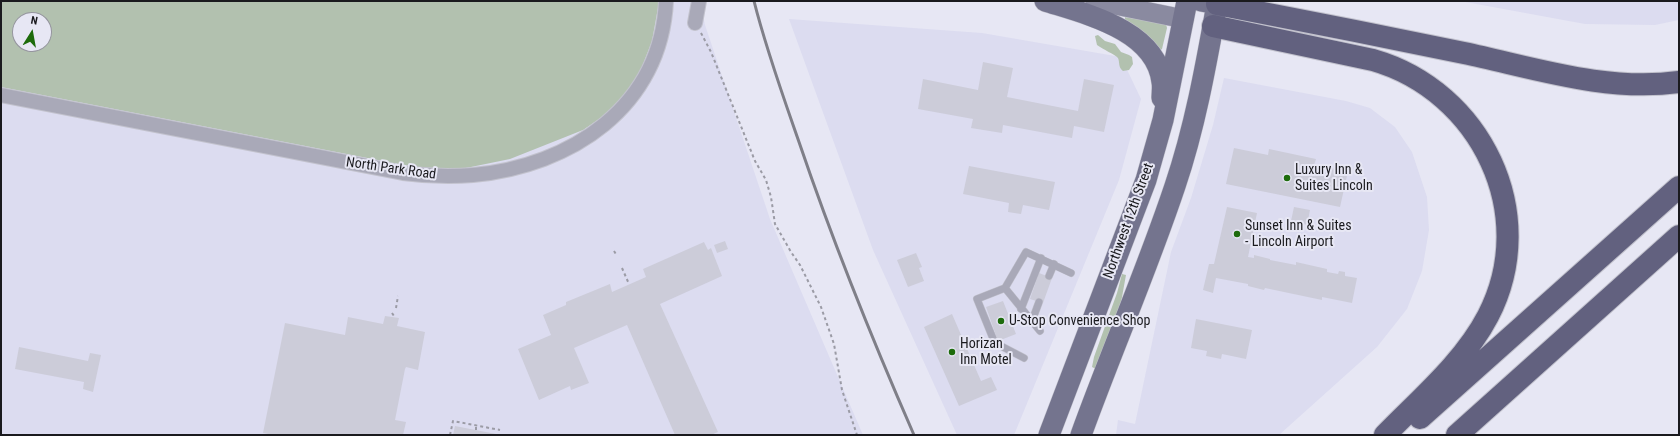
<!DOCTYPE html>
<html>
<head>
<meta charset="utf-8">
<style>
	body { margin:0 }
	#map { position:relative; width:1680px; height:436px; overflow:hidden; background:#e7e7f4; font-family:"Roboto Condensed",sans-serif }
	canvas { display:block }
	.frame { position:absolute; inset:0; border:2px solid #1a1a1e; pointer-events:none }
	.north { position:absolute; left:12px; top:12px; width:40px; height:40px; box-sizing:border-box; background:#e7e7f4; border:1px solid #95959e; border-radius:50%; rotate:11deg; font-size:11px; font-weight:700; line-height:16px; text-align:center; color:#1a1a1e }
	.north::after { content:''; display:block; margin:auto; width:14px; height:18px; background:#1d6b0b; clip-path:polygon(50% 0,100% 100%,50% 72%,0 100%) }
</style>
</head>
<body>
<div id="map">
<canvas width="1680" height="436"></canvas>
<div class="frame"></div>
<div class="north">N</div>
</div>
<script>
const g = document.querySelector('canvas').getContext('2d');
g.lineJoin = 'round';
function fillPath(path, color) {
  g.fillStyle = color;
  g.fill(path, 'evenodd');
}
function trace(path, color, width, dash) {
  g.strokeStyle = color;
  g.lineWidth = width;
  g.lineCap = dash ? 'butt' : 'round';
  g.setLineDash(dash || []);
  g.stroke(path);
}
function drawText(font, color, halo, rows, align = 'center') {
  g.font = font + ' "Roboto Condensed",sans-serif';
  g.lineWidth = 4;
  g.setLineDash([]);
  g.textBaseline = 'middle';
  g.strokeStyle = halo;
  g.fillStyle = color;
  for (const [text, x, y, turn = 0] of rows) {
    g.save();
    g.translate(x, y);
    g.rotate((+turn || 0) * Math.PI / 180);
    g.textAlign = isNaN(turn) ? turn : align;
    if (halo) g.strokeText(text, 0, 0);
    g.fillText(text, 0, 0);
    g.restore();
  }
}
fillPath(new Path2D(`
	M1,1H700L705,25L770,219L863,435H1ZM20,20H44V44H20Z
	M1460,1H1679V20L1655,25L1585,24Z
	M789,19L982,33L1121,57L1141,99L1119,180L1014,435H957L873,250Z
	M1224,78L1346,101L1370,108L1395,127L1412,152L1427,197L1429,230L1422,271L1407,309L1377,347L1279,435H1116L1118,420L1135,424L1171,252L1191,198L1213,125Z`), '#dcdcf0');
fillPath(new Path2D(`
	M1,1H659V2L652,41L638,77L612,110L583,130L510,159L466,168H422L388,162L1,87ZM20,20H44V44H20Z
	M1125,17L1166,24L1167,28L1162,49L1159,51L1125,21Z
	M1098,35L1105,41L1115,44L1121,52L1129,55L1132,57L1133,64L1129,70L1123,71C1118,67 1120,63 1118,58C1116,55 1102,49 1097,45L1095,36Z
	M1122,274L1126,275L1120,308L1096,369L1092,367L1094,357L1117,293Z`), '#b2c1af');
fillPath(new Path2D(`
	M983,62L1013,68L1007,97L1078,111L1084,79L1114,85L1104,132L1074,126L1072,138L1003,125L1002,133L971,128L973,119L918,109L923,79L978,90Z
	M1234,148L1268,155L1269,149L1316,159L1314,165L1348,171L1340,207L1226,184Z
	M969,166L1055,182L1049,210L1023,205L1021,214L1008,212L1009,203L963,194Z
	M1227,207L1257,213L1248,257L1254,258V255L1270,259V260L1296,265V262L1327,269V272L1338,274L1339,271L1345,272V276L1357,278L1352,303L1322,297V300L1265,288L1264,290L1248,286V284L1216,278L1213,293L1203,290L1209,264H1214Z
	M1294,207L1310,210L1307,225L1291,221Z
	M725,241L728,249L717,253L714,245Z
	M704,242L708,250L711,248L722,276L660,304L718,432L711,435H675L627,325L574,348L589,383L571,390L570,386L539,400L518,349L551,335L543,315L566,305V302L610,284L612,292L646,277L643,269Z
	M916,253L922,267L919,268L924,281L908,287L897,260Z
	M1039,273L1052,278L1043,303L1030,299Z
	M1003,301L1016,334L998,341L986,307Z
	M952,314L981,381L991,377L997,390L959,406L924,327Z
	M385,316L399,318L397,326L425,332L418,370L406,367L405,369L395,420L406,422L403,435H273L263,433L285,323L345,335L348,317L383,324Z
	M1196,319L1252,330L1246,359L1222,354L1221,359L1206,356L1207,351L1191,348Z
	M19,347L88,361L90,353L101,355L93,392L83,389L84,382L15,369Z
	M455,426L496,434V435H453Z`), '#ccccd9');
const lane = new Path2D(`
	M1049,276L1054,264
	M1005,288L977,299L994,341L1001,346L1024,358
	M1021,309L1041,258
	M1032,321L1039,302
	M1040,331L1005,288L1026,252L1071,273`);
const street = new Path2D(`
	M695,23L699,1
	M1,95L403,173C426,176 449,177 473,175C571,166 661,107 666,1`);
const secondary = new Path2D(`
	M1095,1L1184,19`);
const primary = new Path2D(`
	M1045,1C1086,14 1156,30 1162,82C1163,87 1162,93 1162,98
	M1049,435L1146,180L1163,120L1187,1
	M1081,435C1111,352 1147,270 1175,186C1195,127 1206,65 1217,4L1201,1`);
const highway = new Path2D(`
	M1217,4C1299,20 1382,36 1464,53C1535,68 1606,92 1679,82
	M1213,26L1373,60C1481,91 1541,214 1488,316C1464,362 1421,398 1385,435
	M1420,418L1679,187
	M1457,435L1679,236`);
trace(lane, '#c2c2cd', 8);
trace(street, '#c2c2cd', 16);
trace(secondary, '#c2c2cd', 20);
trace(primary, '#c2c2cd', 22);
trace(highway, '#c2c2cd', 24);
trace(new Path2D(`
	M701,33L711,52L755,161L766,180L771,197L775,224L791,252L800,265L821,307L834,344L842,390L857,435
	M614,251L617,256
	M622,268L629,284
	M396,308L398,296
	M392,313L394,316
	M476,430V425
	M450,435L453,421L500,430`), '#9b9ba5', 2, [3, 3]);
trace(lane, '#a9a9b8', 7);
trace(street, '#a9a9b8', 14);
trace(secondary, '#8a8aa0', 19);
trace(primary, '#74748e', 21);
trace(highway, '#62617f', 22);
trace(new Path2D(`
	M754,1C766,49 783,96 799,142C833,242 872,339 914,435`), '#7f7f88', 3);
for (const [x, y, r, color] of [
	[1287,178,4,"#1d6b0b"],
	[1237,234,4,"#1d6b0b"],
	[1001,321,4,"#1d6b0b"],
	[952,352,4,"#1d6b0b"]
]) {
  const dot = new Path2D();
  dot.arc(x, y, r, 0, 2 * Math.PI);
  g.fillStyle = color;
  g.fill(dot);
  trace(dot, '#e7e7f4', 1.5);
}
drawText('14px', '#1a1a1e', '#e7e7f4', [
	["North Park Road",391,169,8],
	["Northwest 12th Street",1129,221,-70]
]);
drawText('14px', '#1a1a1e', '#e7e7f4', [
	["Luxury Inn &",1295,170],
	["Suites Lincoln",1295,186],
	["Sunset Inn & Suites",1245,226],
	["- Lincoln Airport",1245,242],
	["U-Stop Convenience Shop",1009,321],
	["Horizan",960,344],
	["Inn Motel",960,360]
], 'left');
</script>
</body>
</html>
